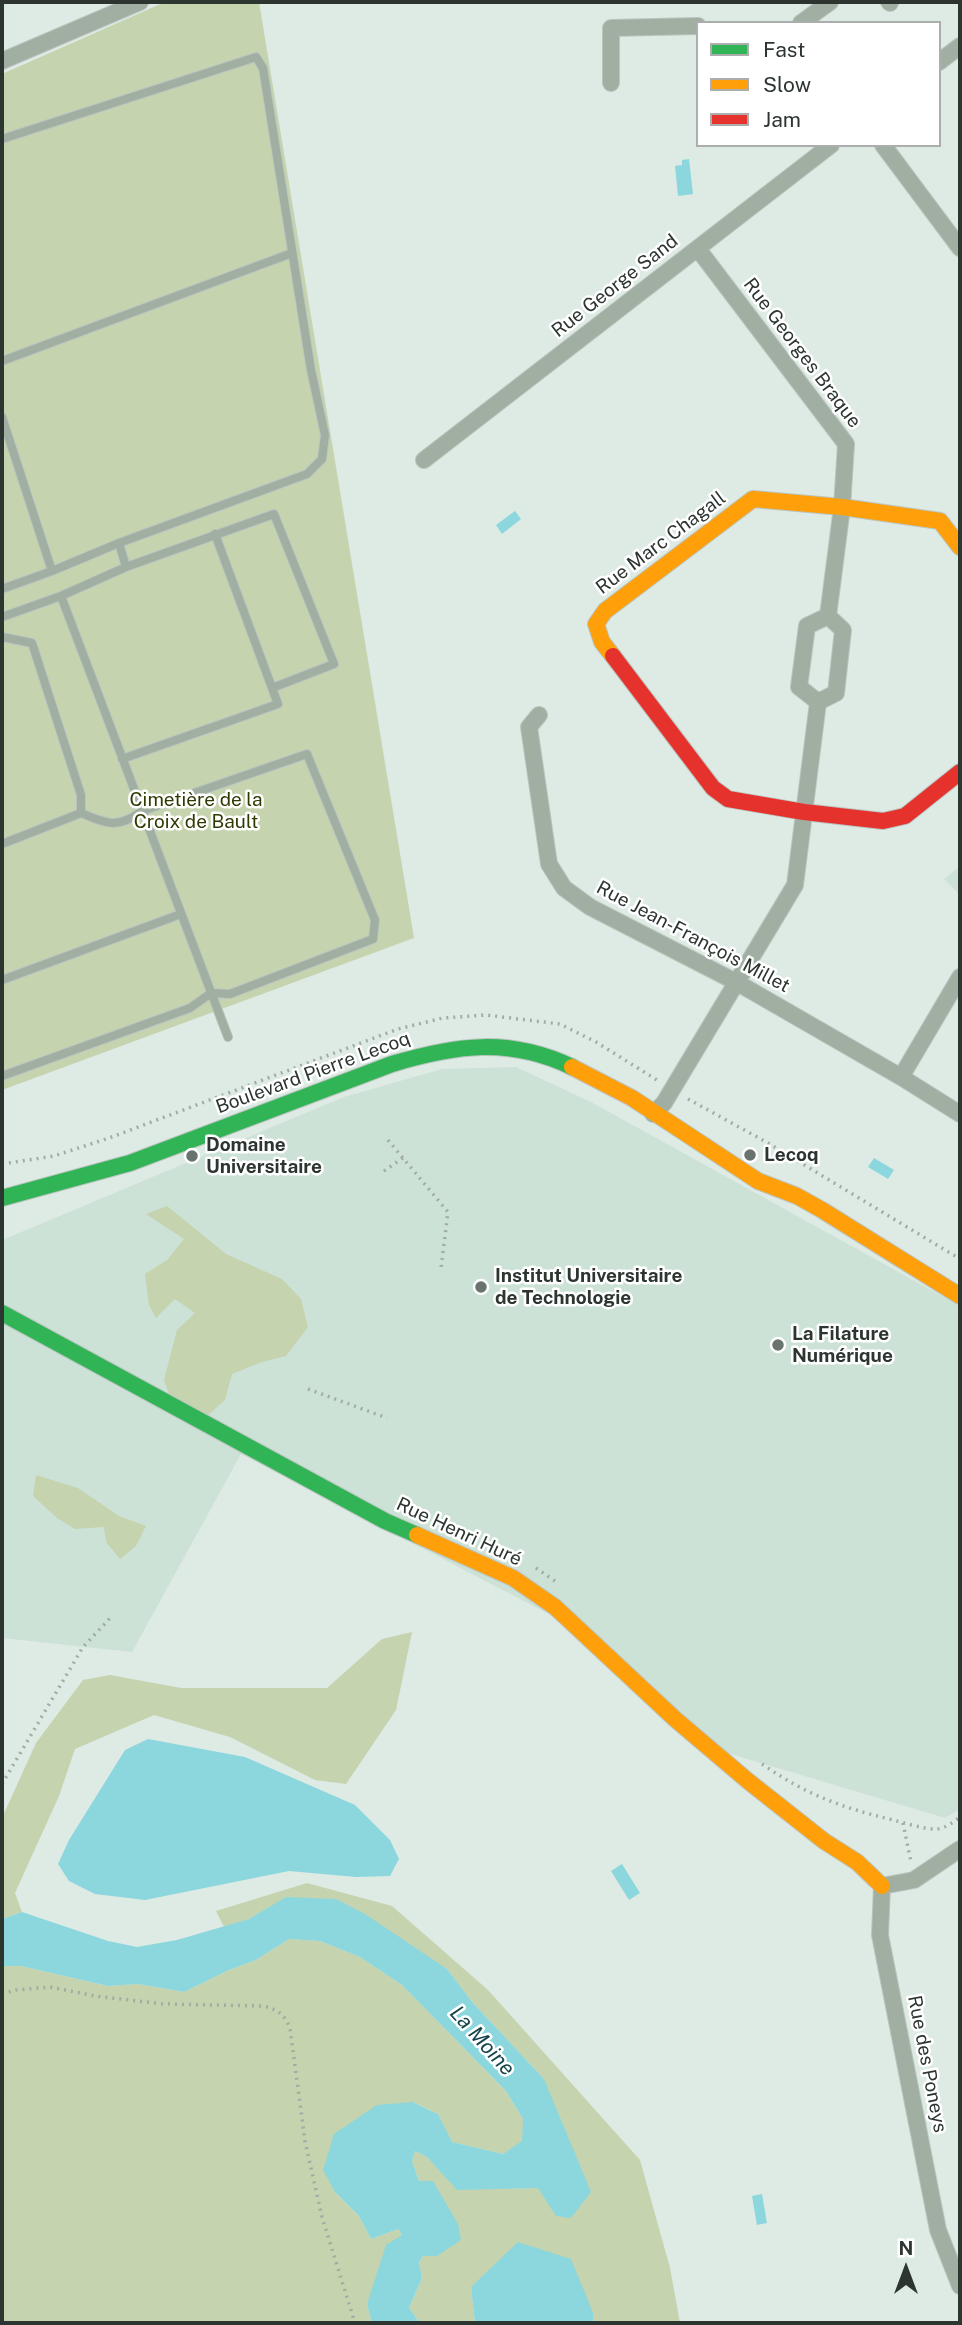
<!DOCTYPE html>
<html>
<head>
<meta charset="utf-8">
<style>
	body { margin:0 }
	#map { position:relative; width:962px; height:2325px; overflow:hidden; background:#deeae4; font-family:"Public Sans",sans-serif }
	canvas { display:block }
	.frame { position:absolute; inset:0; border:4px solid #2c3530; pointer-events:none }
	.legend { position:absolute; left:696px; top:21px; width:245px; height:126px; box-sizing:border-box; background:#fff; border:2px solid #abaeac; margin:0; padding:9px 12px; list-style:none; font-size:21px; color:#2c3530 }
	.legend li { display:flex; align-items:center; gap:14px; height:35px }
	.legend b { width:35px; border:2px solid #abaeac }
	.north { position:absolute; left:871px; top:2234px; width:70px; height:70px; -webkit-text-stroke:5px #fff; paint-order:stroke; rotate:0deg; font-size:19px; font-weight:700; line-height:28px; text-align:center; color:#2c3530 }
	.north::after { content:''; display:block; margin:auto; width:24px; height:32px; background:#2c3530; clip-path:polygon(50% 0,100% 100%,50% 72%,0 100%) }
</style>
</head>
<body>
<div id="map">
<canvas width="962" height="2325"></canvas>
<div class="frame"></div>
<ul class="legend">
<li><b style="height:9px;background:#30b455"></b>Fast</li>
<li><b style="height:9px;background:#ff9f0a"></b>Slow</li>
<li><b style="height:9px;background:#e5322d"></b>Jam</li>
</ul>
<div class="north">N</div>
</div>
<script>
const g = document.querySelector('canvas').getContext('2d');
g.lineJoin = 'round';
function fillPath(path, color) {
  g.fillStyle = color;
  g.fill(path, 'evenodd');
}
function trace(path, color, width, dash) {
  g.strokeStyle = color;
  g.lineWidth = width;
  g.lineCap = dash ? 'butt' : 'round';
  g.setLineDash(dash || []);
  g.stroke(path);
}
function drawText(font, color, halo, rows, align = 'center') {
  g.font = font + ' "Public Sans",sans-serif';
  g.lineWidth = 5;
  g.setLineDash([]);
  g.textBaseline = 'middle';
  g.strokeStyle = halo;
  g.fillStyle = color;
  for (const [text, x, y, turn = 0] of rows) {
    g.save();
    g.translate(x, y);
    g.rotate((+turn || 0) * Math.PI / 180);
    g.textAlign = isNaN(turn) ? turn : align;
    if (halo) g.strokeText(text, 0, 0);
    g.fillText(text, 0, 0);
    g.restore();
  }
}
fillPath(new Path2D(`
	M960,866V895L944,879Z
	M516,1067L591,1102L960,1306V1809L945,1818L687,1741L597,1639L241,1454L132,1652L2,1638V1240L344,1097L442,1069Z`), '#cde2d7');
fillPath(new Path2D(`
	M165,2H259L414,938L2,1090V74Z
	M167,1206L226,1254L282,1279L301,1299L308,1327L286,1356L262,1362L232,1374L225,1400L207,1416L169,1394L164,1380L177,1330L195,1313L175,1299L156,1318L149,1305L145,1274L167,1260L184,1239L146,1214Z
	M36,1475L78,1488L119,1516L146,1526L136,1546L120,1559L106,1542L104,1527L75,1529L57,1518L33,1496Z
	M412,1632L396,1710L346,1784L315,1780L230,1737L154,1715L75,1749L59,1796L15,1893L22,1912L2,1919V1818L36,1743L83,1680L110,1675L181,1688H327L382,1639Z
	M307,1883L392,1906L488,1990L640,2160L670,2268L680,2323H593V2313L471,2287L475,2323H420L409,2308L422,2278L419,2262L423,2256L419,2181L412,2161L415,2151L427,2157L457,2189L539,2188L544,2079L473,2003L447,1969L286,1898L249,1919L224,1927L216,1911Z
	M289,1939L320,1941L360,1957L402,1985L506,2091L523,2119V2141L503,2154L451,2142L438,2114L413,2102L335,2192L359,2216L371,2239L398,2229L402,2235L367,2304L372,2323H2V1966H21L108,1986L138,1984L184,1992L229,1970L256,1960Z`), '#c5d3af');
fillPath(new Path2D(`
	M689,159L693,194L678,196L675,166L682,165V160Z
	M515,511L521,519L502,534L496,525Z
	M874,1158L894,1170L888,1179L868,1167Z
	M148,1739L245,1757L355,1805L390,1840L399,1859L390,1876L356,1877L289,1871L145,1900L95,1894L69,1881L58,1864L69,1840L125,1750Z
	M622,1864L640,1893L629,1900L611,1871Z
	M286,1897L336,1899L365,1914L447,1969L473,2003L544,2079L591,2192L571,2218L556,2216L538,2188L457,2190L427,2157L415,2151L412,2161L419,2181H433L458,2224L461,2240L437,2256H423L419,2262L422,2278L409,2308L420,2323H372L367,2304L386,2245L402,2235L398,2229L371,2239L359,2216L335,2192L323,2170L334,2134L377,2105L413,2102L429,2110L438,2114L452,2142L503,2154L522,2141L523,2119L506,2091L402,1985L360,1957L320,1941L289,1939L256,1960L229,1970L184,1992L138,1984L108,1986L21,1966H2V1919L22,1912L108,1941L137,1947L177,1940L249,1919Z
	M762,2194L767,2223L757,2225L752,2196Z
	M518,2242L571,2259L593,2313V2323H475L471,2287Z`), '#8bd7dd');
const lane = new Path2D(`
	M2,139L256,57L263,68L311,370L325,435L322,459L307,474L119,543L52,571
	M2,361L292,253
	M2,417L52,571L2,589
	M119,543L126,567
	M61,596L228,1037
	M2,617L61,596L126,567L274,514L334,664L272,688
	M2,637L32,643L81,795V813
	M122,759L278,704L215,534
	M2,844L81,813C107,824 118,829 142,811L307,754L375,920L373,939L230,994L211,993L190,1008L2,1076
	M2,980L181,914`);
const street = new Path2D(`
	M889,2L890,3
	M801,23L830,2
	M2,61L140,2
	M939,62L960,46
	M611,83V28L698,26
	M883,145L960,248
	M698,249L846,444L842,507L828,616
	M424,460L831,145
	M818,702L799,687L807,626L828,616
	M818,702L836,693L843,630L828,616
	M539,715L529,727L549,864L564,888L590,907L736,982L901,1077L960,1114
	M901,1077L960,977
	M653,1114L664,1103L795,885L818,702
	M960,1849L914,1880L882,1886L880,1935L938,2230L960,2286`);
const fast = new Path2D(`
	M2,1198L130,1163L392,1064C456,1045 509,1037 572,1067
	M2,1313L385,1521L417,1535`);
const slow = new Path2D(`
	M613,656L602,642L596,624L605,611L753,499L842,507L940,521L960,547
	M572,1067L632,1098L758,1181L797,1196L822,1210L960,1296
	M417,1535L513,1578L555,1607L675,1719L748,1781L824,1841L857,1862L882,1886`);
const jam = new Path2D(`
	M613,656L713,788L728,799L804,812L883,821L905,816L960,772`);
trace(lane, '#bbc5c0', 10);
trace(street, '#bbc5c0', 18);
trace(fast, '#bbc5c0', 18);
trace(slow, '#bbc5c0', 18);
trace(jam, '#bbc5c0', 18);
trace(new Path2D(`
	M688,1099L768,1143L960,1259
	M388,1140L448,1212L441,1268
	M2,1164L54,1156L109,1138L398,1029L443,1018L486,1015L560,1024L596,1042L657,1080
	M384,1171L404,1157
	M308,1389L387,1418
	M536,1568L555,1581
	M762,1764C807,1795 840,1807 893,1820C906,1823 922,1829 936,1829C944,1829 954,1822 960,1817
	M2,1784L83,1647L113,1615
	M903,1823L911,1862
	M2,1994L16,1990L50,1987L95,1996L164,2004L264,2006C278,2010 284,2014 290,2028L305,2141L322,2217L355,2323`), '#a1aca3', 3.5, [2, 5]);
trace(lane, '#a1aea2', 8);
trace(street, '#a1aea2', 16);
trace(fast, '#30b455', 16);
trace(slow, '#ff9f0a', 16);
trace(jam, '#e5322d', 16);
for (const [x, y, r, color] of [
	[750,1155,7,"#6a746f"],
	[192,1156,7,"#6a746f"],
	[481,1287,7,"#6a746f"],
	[778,1345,7,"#6a746f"]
]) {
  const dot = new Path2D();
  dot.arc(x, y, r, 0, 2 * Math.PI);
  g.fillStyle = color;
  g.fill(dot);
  trace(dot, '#fff', 2.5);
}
drawText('19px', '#2c3530', '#fff', [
	["Rue George Sand",615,286,-38],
	["Rue Georges Braque",802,353,53],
	["Rue Marc Chagall",661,543,-37],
	["Rue Jean-François Millet",693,937,28],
	["Boulevard Pierre Lecoq",313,1073,-20],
	["Rue Henri Huré",459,1532,25],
	["Rue des Poneys",927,2064,79]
]);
drawText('19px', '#2e3a01', '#fff', [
	["Cimetière de la",196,800],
	["Croix de Bault",196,822]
]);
drawText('bold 19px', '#2c3530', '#fff', [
	["Domaine",206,1145],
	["Universitaire",206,1167],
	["Lecoq",764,1155],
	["Institut Universitaire",495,1276],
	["de Technologie",495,1298],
	["La Filature",792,1334],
	["Numérique",792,1356]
], 'left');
drawText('italic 21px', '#15454a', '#fff', [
	["La Moine",482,2041,48]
]);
</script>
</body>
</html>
